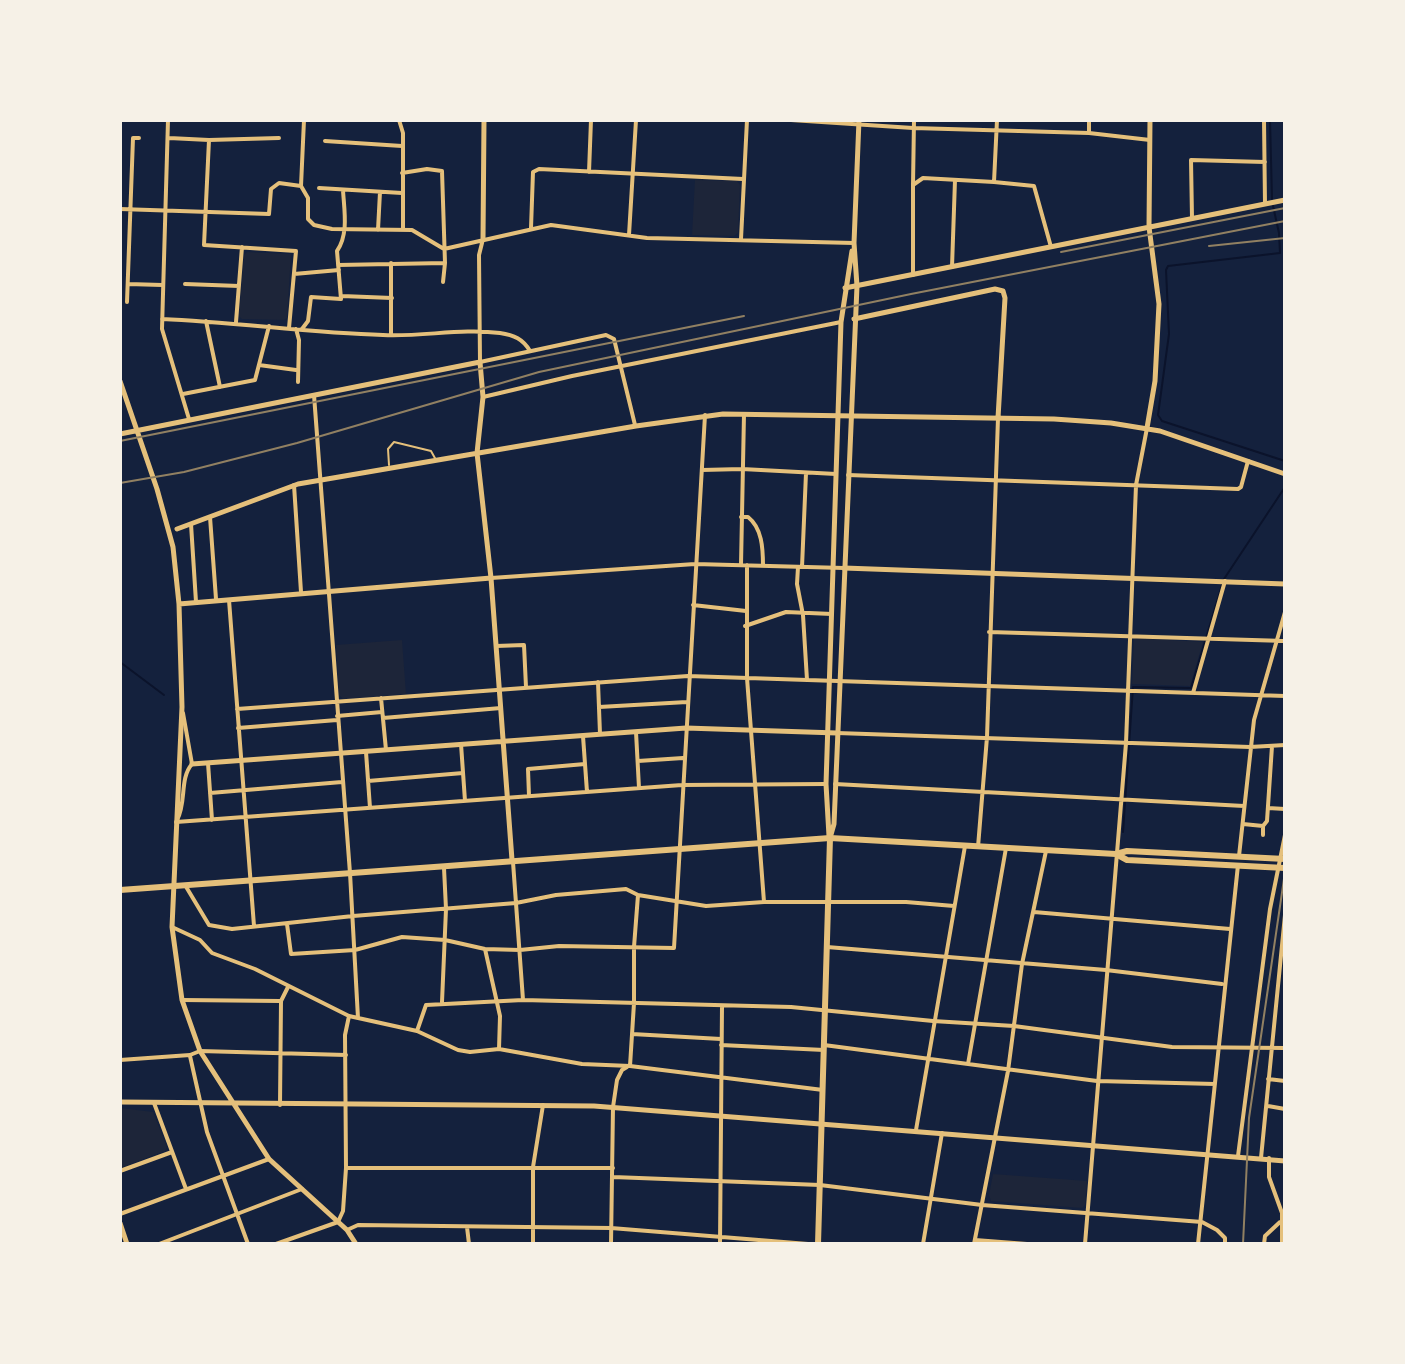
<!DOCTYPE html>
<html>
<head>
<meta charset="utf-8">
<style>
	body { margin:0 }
	#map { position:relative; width:1405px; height:1364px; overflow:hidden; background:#14213d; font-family:"Archivo Narrow",sans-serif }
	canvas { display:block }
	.frame { position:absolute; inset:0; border:122px solid #f6f1e7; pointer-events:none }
</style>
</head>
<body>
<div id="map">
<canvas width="1405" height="1364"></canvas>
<div class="frame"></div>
</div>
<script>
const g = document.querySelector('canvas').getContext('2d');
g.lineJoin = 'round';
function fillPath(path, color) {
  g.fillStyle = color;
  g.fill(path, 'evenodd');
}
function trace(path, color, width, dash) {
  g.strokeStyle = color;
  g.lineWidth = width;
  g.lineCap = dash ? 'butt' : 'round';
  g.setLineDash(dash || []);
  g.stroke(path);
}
fillPath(new Path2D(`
	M695,180L737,181L740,185L738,233L734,236L692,235Z
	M247,252L291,254L287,318L284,320L242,319L239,316L244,255Z
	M1134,638L1203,642L1190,686L1132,684Z
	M402,640L406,694L343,699L339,695L336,645Z
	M120,1108L153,1112L167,1147L165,1151L120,1168Z
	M993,1174L1087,1181L1085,1205L1082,1208L991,1201L989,1195Z`), '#1d2539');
trace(new Path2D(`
	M1270,120L1272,199
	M1273,206L1279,233L1280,253L1168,266L1166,270L1169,334L1158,415L1162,421L1285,461
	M1224,579L1285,487
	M120,662L164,695
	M1123,832L1133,687L1191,688L1222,585`), '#0b132b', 2);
trace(new Path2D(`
	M389,465L388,449L394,442L431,451L436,460`), '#e5c07b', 2);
trace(new Path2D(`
	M168,120L162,329L189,419
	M304,120L301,186L308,198V219L314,225L332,229L412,230L444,249L551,225L647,238L854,243
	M399,120L403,133V230
	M791,120L913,128L1089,133L1150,140
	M997,120L994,182L1034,186L1051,247
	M1089,120V133
	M1264,120L1265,204
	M169,138L209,140L279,138
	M209,140L204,245L296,251L289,328
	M325,141L402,146
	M589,172L591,120
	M402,173L427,169L442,171L445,263L443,282
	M913,185L914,120
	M319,188L402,193
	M120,209L269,214L271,189L279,183L301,186
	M1192,218L1191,160L1265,162
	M531,228L533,172L539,169L743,179
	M378,230L380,192
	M629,235L636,120
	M483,239L479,255L480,362L606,335L614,339L635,425
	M741,239L747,120
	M391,263V335
	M338,265L445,263
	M952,267L955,180
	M294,274L339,270
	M913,275V185L923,178L994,182
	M128,284L162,285
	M185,284L239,286
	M342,296L392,298
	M127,302L133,138H139
	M162,319C236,322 309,333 383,335C422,337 462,328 500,333C514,335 523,339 530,351
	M206,321L220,387
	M236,322L242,247
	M296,329L299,340L298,382
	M302,329L308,321L311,297L341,299L337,251C349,234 344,209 343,190
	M259,365L296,370
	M183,394L255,380L269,326
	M314,395L350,873L358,1018
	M483,397L572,376L841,322
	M702,470L742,469L836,474
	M848,475L1238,489L1241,487L1248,461
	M294,485L301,592
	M210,517L216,599
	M741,517H748C762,528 763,548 763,566
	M191,524L196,602
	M741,565L744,414
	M747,565V678L764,902
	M798,567L797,584L803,615L807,680
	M802,567L806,473
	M491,578L695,564L844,568
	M229,600L254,926
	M693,605L746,611
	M745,626L786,612L832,614
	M989,632L1285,641
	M496,646L524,645L526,687
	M598,682L600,734
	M1193,693L1225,581
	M381,698L386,750
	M599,707L687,702
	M237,709L688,676L1285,696
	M337,716L382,712
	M383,718L501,708
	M238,728L337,720
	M636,732L639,788
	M837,733L1250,747L1285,745
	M583,736L587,792
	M461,744L465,801
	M366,752L370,808
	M638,761L683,758
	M208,763L212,820
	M368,781L463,773
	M835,784L1244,806
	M210,793L342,782
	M529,796L528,769L585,764
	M1268,808L1285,809
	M177,820C187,802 179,779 192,764L183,713
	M176,822L682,785L826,784
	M1243,824L1263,826V835
	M1263,826L1267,821L1272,746
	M978,847L987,737L998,418
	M1239,856L1254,720L1285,612
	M513,862L523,1000
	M185,885L209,925L232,929L353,916L516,903L556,895L626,889L638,895L706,906L764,902H906L954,906
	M1034,912L1230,929
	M287,924L291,954L355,950L402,937L445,940L485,949L520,950L559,946L674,948L705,415
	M172,927L200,940L212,953L255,969L349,1016L417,1031L458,1050L470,1052L499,1049L582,1064L630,1066L823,1090
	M827,947L1106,970L1222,984
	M485,949L500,1016L499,1049
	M182,1000L280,1001
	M442,1002L446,909L444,868
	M417,1031L426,1005L523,1000L791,1007L933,1021L1014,1026L1172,1047L1285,1048
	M632,1034L721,1039
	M721,1045L824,1050
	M824,1045L1097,1081L1215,1084
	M190,1056L207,1132L248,1244
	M120,1060L190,1055L200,1051L346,1055
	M968,1064L1006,848
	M630,1066L634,1003V947L638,895
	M1268,1079L1285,1081
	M154,1103L186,1189
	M280,1105L281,1001L288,987
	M1268,1106L1285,1109
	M916,1130L965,846
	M1238,1156L1270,909L1285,835
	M1261,1158L1285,915
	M1269,1158V1177L1282,1213V1244
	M346,1168H613
	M120,1171L172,1152
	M613,1177L820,1185L982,1205L1202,1222L1217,1230L1225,1238V1244
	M120,1214L269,1159
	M467,1227L469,1244
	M347,1230L358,1225L611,1228L808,1244
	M975,1240L1027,1244
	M159,1244L302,1189
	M276,1244L338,1222L343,1211L346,1168L345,1035L349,1016
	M533,1244V1167L543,1105
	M611,1244L613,1107L617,1080L622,1070L627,1067
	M720,1244L722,1006
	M923,1244L942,1133
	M974,1244L1008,1071L1022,964L1046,851
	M1085,1244L1126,743L1136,485L1147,428
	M1198,1244L1238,865
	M1264,1244L1265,1236L1280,1222`), '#e5c07b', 4);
trace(new Path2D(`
	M483,239L484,120
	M845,288L1285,200
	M854,319L995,289L1003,291L1005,298L998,418
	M120,381L157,489L173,547L179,604L182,707L172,927L182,1000L200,1051L269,1159L347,1230L356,1244
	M1147,428L1155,381L1159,304L1149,227L1150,120
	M120,434L480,362L483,397L477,453L491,578L512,860
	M177,529L298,484L636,426L723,414L1054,419L1111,423L1160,431L1285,474
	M844,568L1285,584
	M179,604L491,578
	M192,764L686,728L837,733
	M120,1102L594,1106L1285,1161
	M120,1223L127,1244`), '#e5c07b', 5);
trace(new Path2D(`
	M829,836L826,784L841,322L852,251
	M830,838L834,824L857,286L854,243L859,120`), '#e5c07b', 5);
trace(new Path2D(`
	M1116,854L1127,860L1285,868
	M120,890L830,838L1116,854L1127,851L1285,859
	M818,1244L830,838`), '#e5c07b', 6);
trace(new Path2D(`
	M1209,246L1285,238
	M1061,252L1285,208
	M120,441L744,316
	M120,483L184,472L297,443L539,372L911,294L1285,221
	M1243,1244L1249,1118L1285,872`), '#918062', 2);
</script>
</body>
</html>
